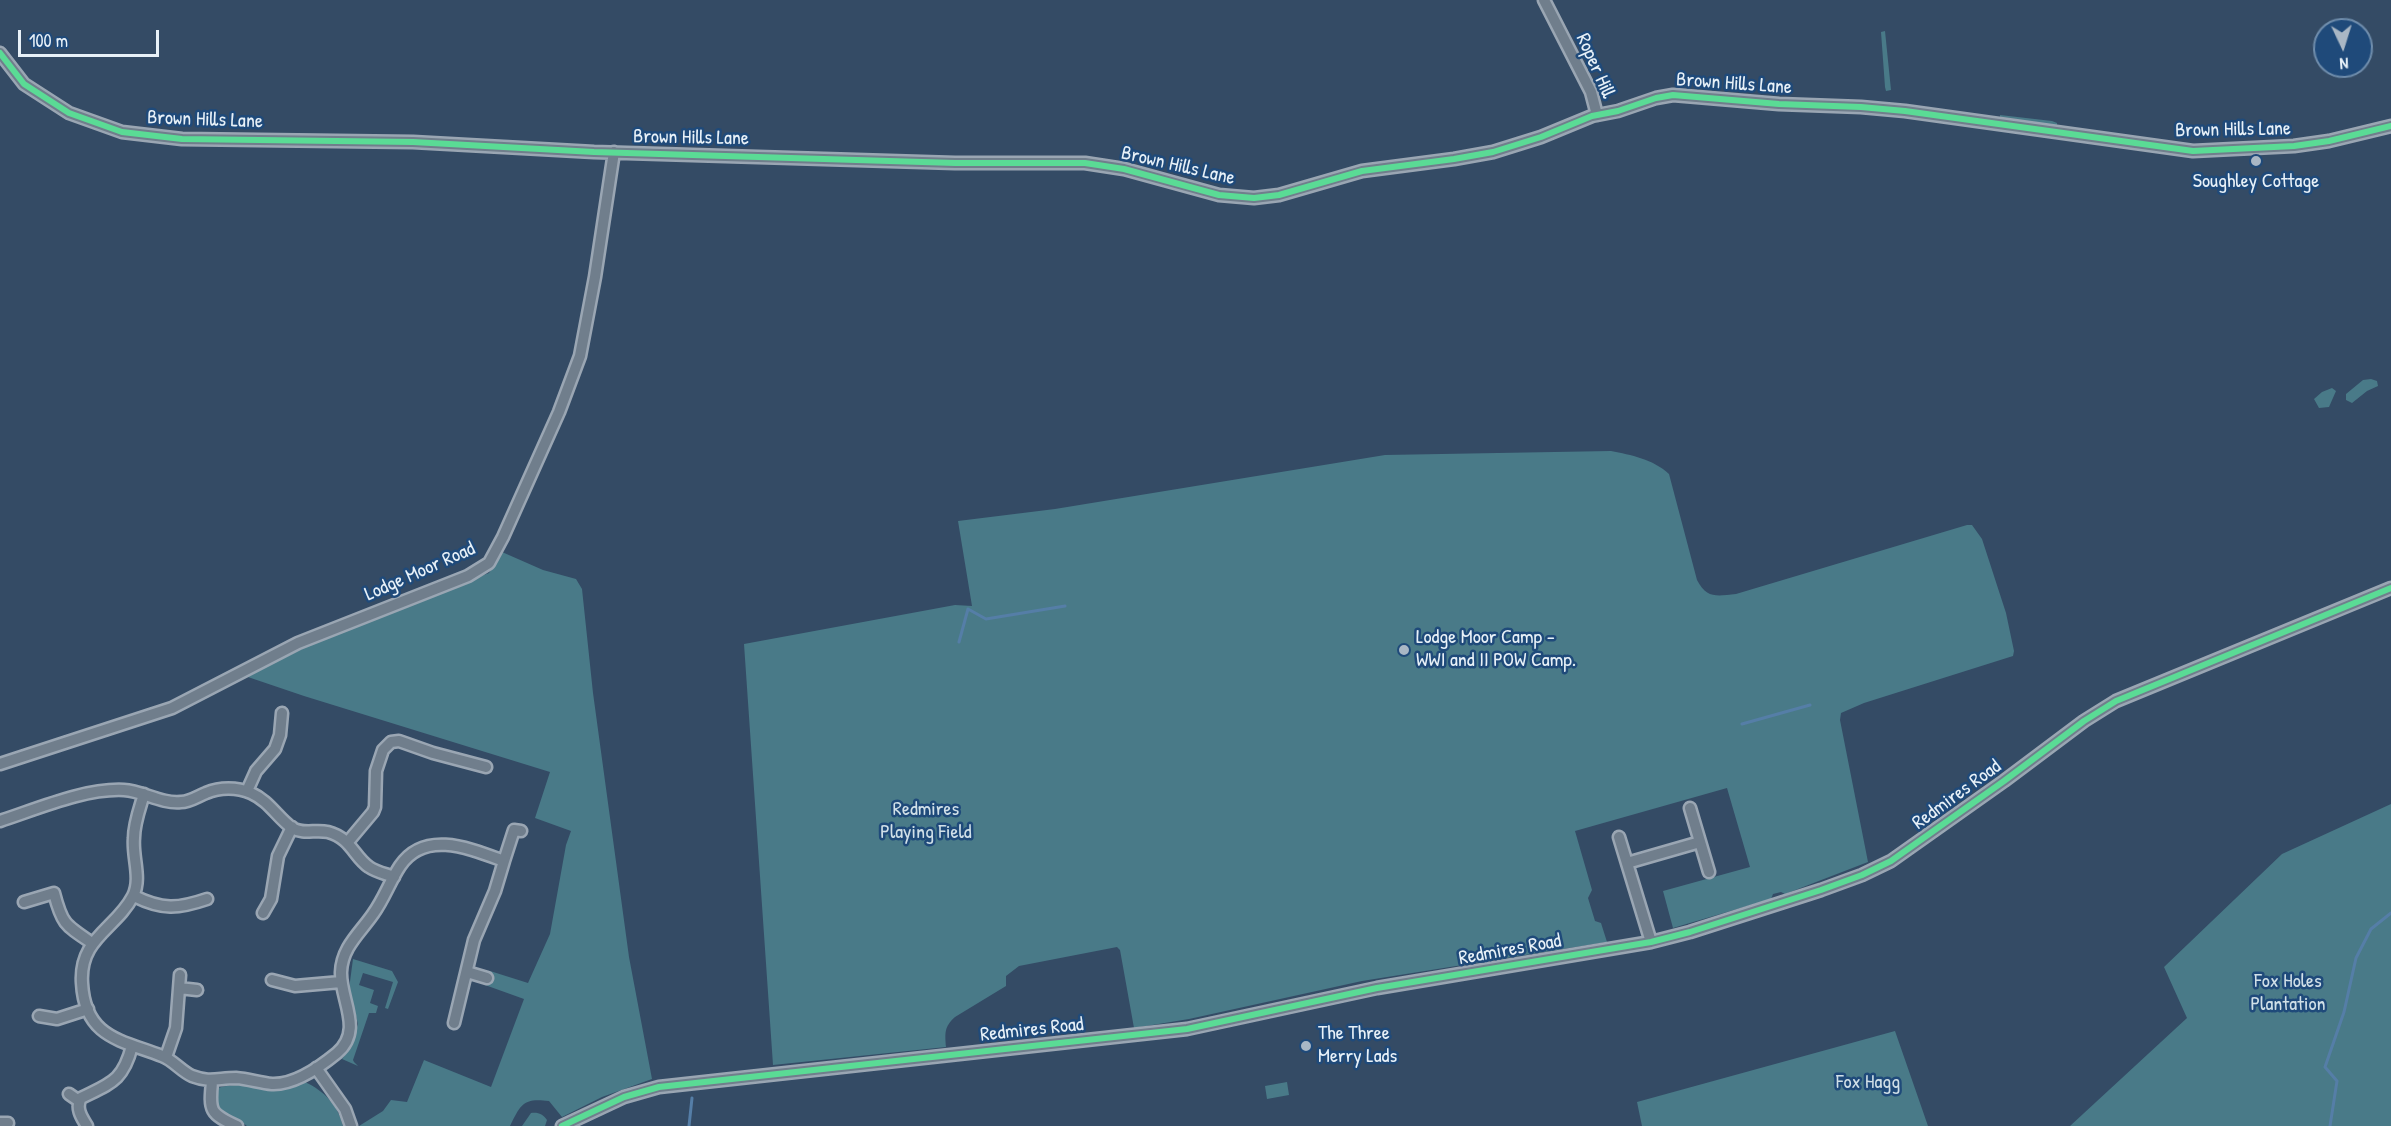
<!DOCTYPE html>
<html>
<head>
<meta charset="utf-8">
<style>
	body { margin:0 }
	#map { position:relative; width:2391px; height:1126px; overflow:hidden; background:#344b65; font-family:"Patrick Hand",sans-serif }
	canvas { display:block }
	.north { position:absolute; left:2313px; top:18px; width:60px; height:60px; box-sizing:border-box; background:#1f4a7a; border:2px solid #6f8dac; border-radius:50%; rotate:176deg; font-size:16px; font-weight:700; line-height:24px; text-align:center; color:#e8f1f8 }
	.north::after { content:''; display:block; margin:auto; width:21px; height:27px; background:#a9b7c5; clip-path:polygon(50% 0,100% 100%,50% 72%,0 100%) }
	.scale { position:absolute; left:18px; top:30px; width:141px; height:27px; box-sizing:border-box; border:3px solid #e8f1f8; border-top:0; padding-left:8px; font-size:18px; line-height:21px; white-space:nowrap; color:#e8f1f8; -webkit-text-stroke:4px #1f4a7a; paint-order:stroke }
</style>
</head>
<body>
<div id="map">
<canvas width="2391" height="1126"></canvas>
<div class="north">N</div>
<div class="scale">100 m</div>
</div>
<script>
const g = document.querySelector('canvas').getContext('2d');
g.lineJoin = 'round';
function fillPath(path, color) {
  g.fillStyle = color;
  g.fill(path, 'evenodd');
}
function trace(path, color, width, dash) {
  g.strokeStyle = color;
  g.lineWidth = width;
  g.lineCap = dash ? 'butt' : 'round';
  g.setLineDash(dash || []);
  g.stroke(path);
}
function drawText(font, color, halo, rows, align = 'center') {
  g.font = font + ' "Patrick Hand",sans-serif';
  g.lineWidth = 5;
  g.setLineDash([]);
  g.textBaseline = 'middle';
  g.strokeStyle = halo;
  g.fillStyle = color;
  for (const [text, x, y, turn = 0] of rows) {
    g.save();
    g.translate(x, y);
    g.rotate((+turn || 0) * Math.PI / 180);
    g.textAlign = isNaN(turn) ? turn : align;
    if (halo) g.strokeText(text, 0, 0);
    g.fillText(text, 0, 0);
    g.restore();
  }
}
fillPath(new Path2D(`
	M1885,31L1891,90L1886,91L1885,87L1881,32Z
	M2000,115L2052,121L2057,123V127L2000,120Z
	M2371,379L2377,381L2378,386L2367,391L2352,403L2346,400V394L2363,380Z
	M2332,388L2336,391L2329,407L2319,408L2314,399L2322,392Z
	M1611,451C1631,455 1653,459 1669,474L1697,580C1707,599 1717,596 1736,594L1967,525H1972L1982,539L2006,613L2014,651L2013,656L1864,703L1841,713L1840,720L1868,862L1785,894L1781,892L1773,894L1771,899L1673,928L1663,891L1750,867L1727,788L1575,831L1592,890L1588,898L1595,921L1601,923L1607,942L1362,981L1189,1019L1134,1028L1120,950L1117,947L1019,966L1006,976V986L955,1017C944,1027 945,1033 946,1047L773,1065L744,644L955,605L972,606L958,521L1055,509L1385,455Z
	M502,552L543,570L576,579L582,589L593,693L629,957L652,1079L602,1097L562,1117L549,1101C523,1098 521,1104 510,1126H359L383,1111L391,1100L407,1102L424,1060L491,1087L524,999L485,985L490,971L528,983L550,934L566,845L571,831L535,818L550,772L304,696L242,675L352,627L489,573Z
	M2391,804V1126H2070L2187,1018L2164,967L2282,854Z
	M353,959L392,971L398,982L388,1009L385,1008L393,982L363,973L359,985L374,990L370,1003L378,1006L376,1013H369L353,1060L354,1062L358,1066L342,1059L352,1046L358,1024L349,989Z
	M1895,1031L1928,1126H1642L1637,1102Z
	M305,1082C324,1091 338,1105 343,1126H247C230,1112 209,1118 218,1088C250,1078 272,1097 305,1082Z
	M1287,1082L1289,1095L1267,1099L1265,1086Z
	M531,1113C538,1112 543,1114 547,1120L545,1126H522Z`), '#497a88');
trace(new Path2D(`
	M959,642L968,609L986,619L1065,606
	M1742,724L1810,705
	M689,1126L692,1098
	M2330,1126L2337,1081L2325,1067L2344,1012L2356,958L2371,929L2391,913`), '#557ea7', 3);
const minor = new Path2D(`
	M1544,0L1591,92L1597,115
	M0,53L24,84L69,113L122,132L182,139L413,142L594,152L955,163H1085L1124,169L1219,195L1254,198L1279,195L1362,171L1454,159L1493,152L1541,137L1592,116L1618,111L1656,98L1673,95L1779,104L1861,107L1905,111L2193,151L2294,146L2329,141L2391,126
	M0,764L172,708L298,643L468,576L489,563L503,537L559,412L580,356L595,277L614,152
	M247,791L256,771L275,749L280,735L282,713
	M144,794C140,808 134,823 134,838C132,857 142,878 133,896C116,929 79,938 82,983C85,1038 121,1040 162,1056C173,1060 181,1071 192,1076C210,1083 218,1078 236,1078C249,1079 260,1083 272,1084C295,1085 320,1067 337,1053C364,1030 340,1000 341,972C342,947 360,933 373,914C384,899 390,881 400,866C425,829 471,849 504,861L495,891L474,940L454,1023
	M1690,808L1709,872
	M0,821C37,809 85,788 124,790C143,791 161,804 181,802C190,802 198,796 206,793C220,787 237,787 251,793C269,801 277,817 292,828C304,835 315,829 328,832C351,838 354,857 369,867C376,872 386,874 394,877
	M1619,837L1651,942
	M347,843L373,812L375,807L376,771L383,750L391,742L399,741L433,753L486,767
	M504,861L514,830L521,831
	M1627,863L1700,842
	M134,896C162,910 178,909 207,899
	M24,902L54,893C62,924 65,925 92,943
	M263,913L271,899L278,856L292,827
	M467,972L487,978
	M272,980L295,986L341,982
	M179,988L197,990
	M39,1016L57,1019L88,1009
	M166,1057L176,1028L180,975
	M316,1068L345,1109L351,1126
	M212,1082C209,1111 210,1114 237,1126
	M69,1094L79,1101
	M0,1123H8
	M87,1126C82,1118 75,1108 81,1098C111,1083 123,1081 132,1046
	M562,1126L624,1097L659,1087L1187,1029L1377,988L1651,942L1690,932L1821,890L1862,875L1891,861L2004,781L2084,721L2116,701L2391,588`);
trace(minor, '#9aa6b3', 15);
trace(minor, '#707e8c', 10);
trace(new Path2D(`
	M0,53L24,84L69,113L122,132L182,139L413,142L594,152L955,163H1085L1124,169L1219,195L1254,198L1279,195L1362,171L1454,159L1493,152L1541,137L1592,116L1618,111L1656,98L1673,95L1779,104L1861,107L1905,111L2193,151L2294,146L2329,141L2391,126
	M562,1126L624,1097L659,1087L1187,1029L1377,988L1651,942L1690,932L1821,890L1862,875L1891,861L2004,781L2084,721L2116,701L2391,588`), '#5adb95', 6);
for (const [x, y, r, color] of [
	[2256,161,6,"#a9b7c5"],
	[1404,650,6,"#a9b7c5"],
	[1306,1046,6,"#a9b7c5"]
]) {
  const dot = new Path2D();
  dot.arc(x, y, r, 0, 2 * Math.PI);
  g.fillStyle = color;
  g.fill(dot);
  trace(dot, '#1f4a7a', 2);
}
drawText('20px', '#e8f1f8', '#1f4a7a', [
	["Roper Hill",1595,66,66],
	["Brown Hills Lane",1734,84,4],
	["Brown Hills Lane",205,120,2],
	["Brown Hills Lane",2233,130,-1],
	["Brown Hills Lane",691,138,1],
	["Brown Hills Lane",1178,166,13],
	["Lodge Moor Road",420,572,-24],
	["Redmires Road",1957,795,-36],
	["Redmires Road",1510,950,-10],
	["Redmires Road",1032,1030,-6]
]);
drawText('20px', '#e8f1f8', '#1f4a7a', [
	["Soughley Cottage",2256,182,"center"],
	["Lodge Moor Camp -",1416,638],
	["WWI and II POW Camp.",1416,661],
	["The Three",1318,1034],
	["Merry Lads",1318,1057]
], 'left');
drawText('20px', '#d1e0e8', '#1f4a7a', [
	["Redmires",926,810],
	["Playing Field",926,833],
	["Fox Holes",2288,982],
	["Plantation",2288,1005],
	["Fox Hagg",1868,1083]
]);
</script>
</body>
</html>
